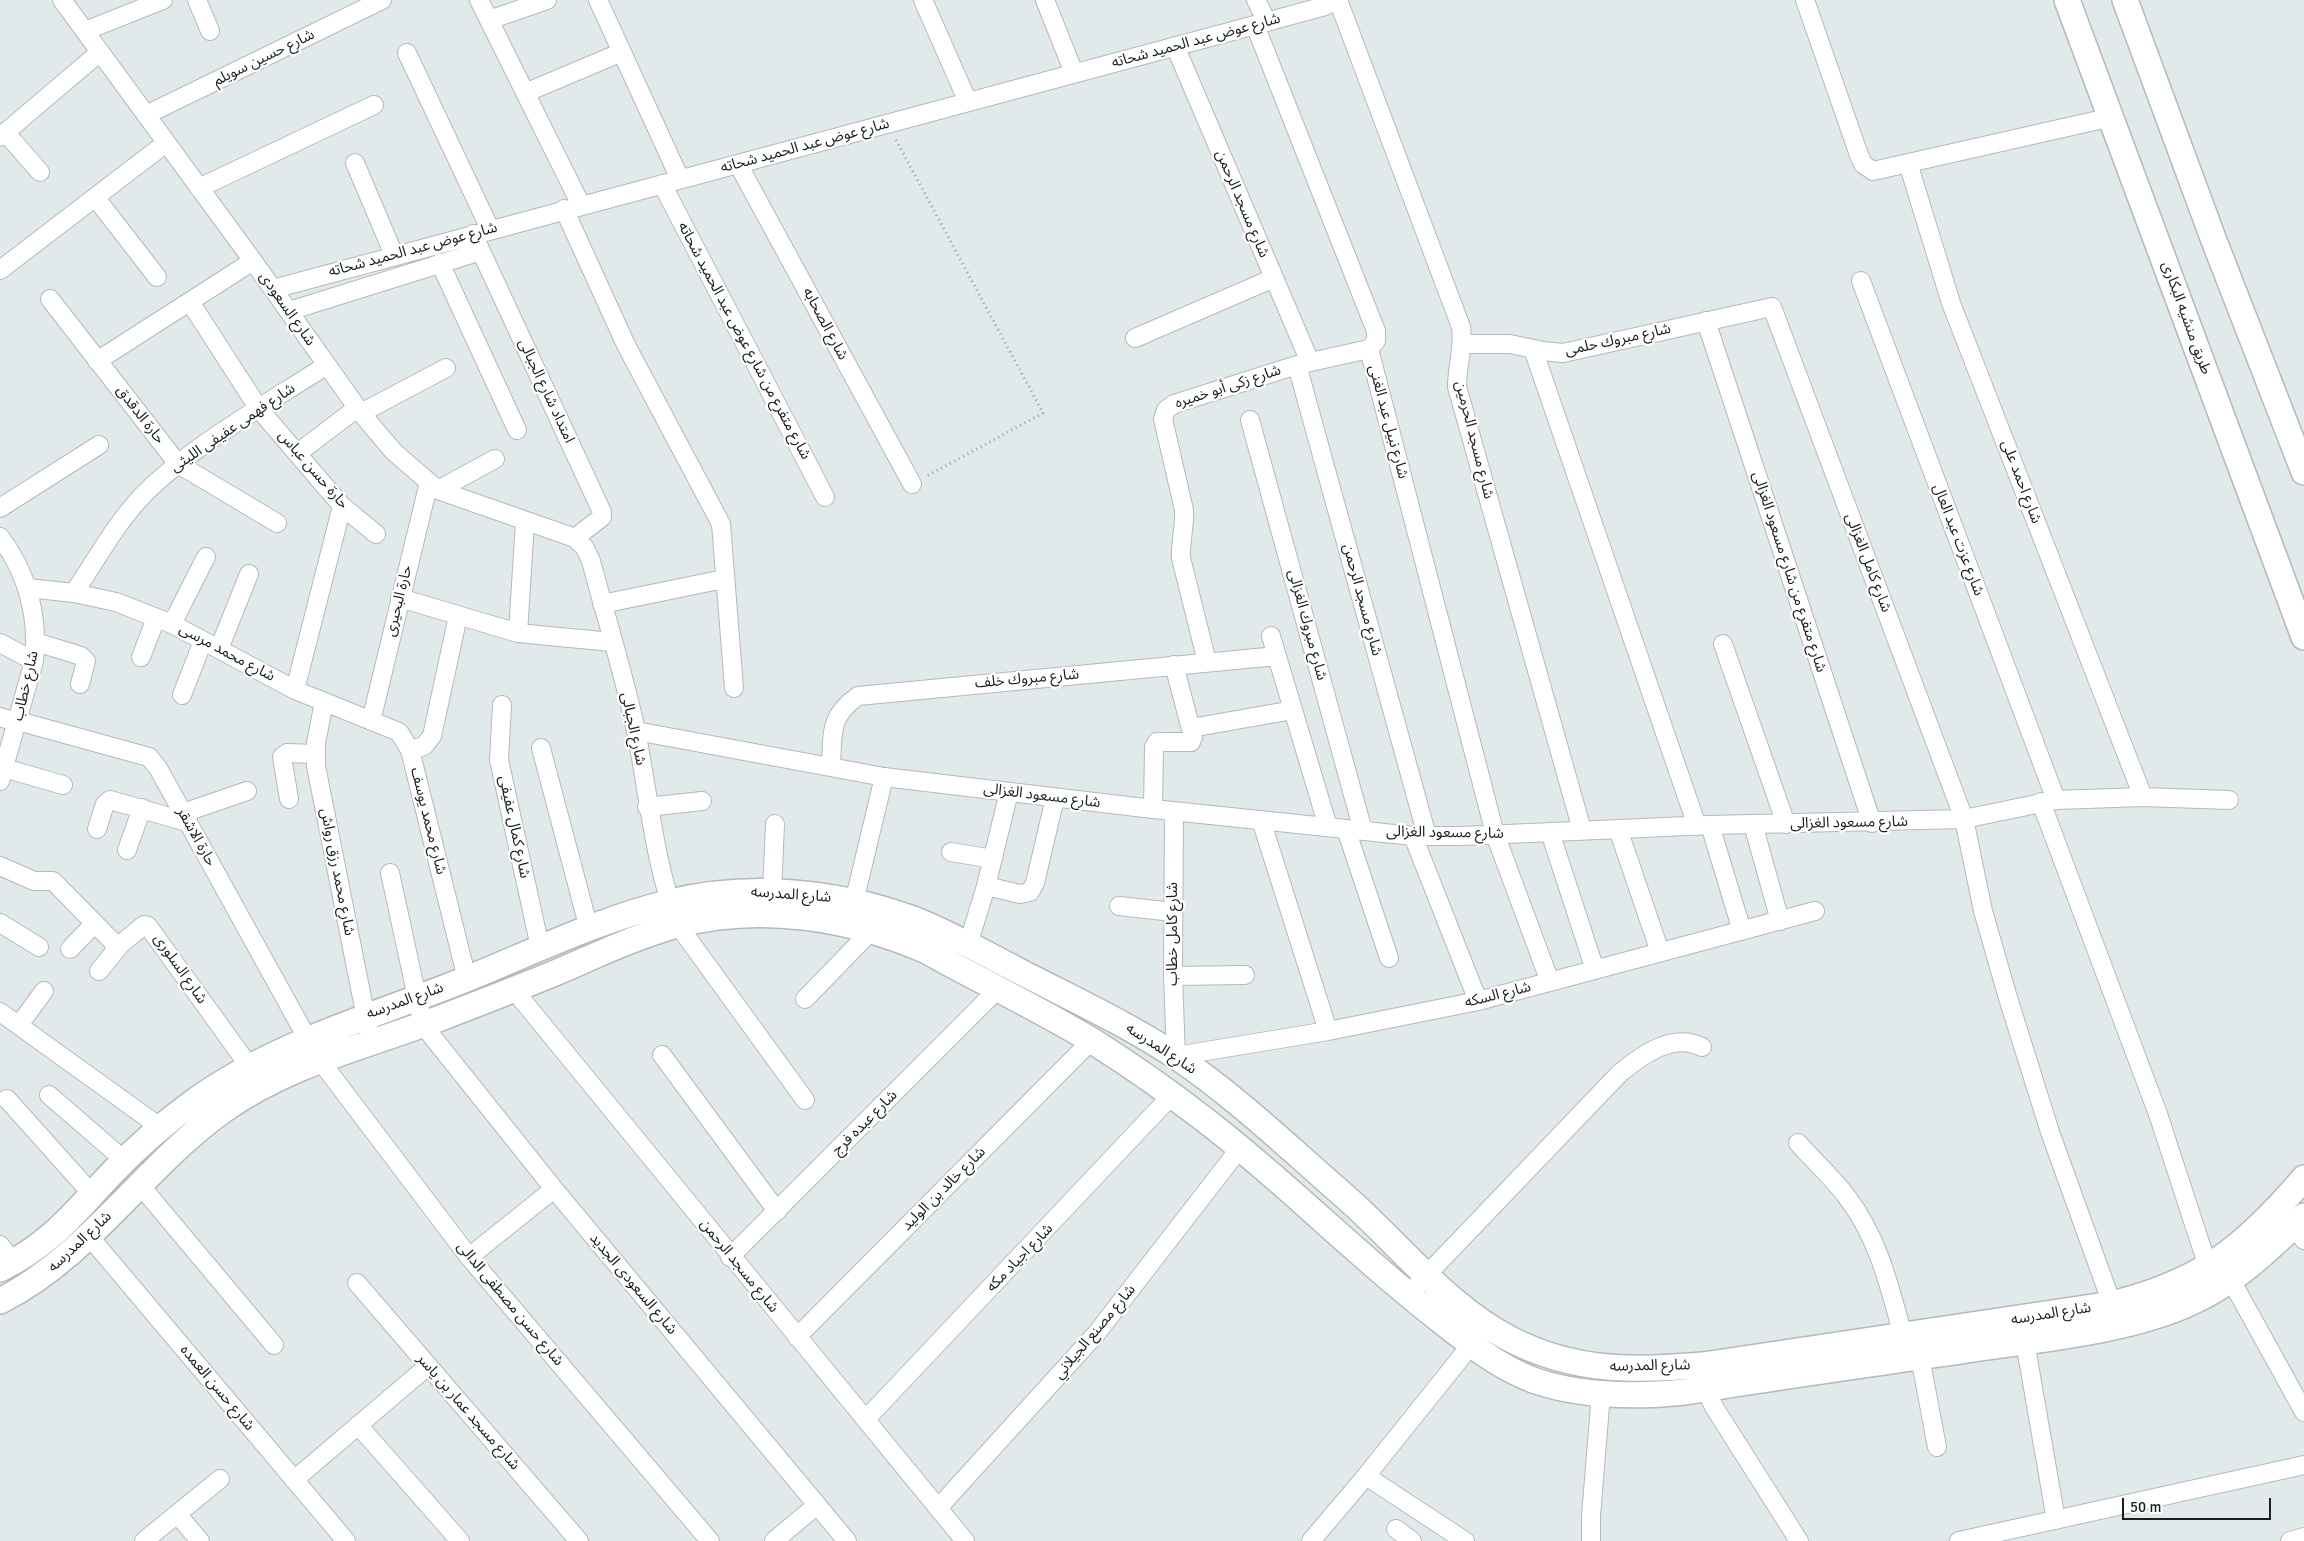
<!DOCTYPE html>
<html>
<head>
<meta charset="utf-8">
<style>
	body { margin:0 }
	#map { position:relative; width:2304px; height:1541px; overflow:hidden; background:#e1e9eb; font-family:Signika,sans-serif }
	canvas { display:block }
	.scale { position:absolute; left:2122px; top:1498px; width:149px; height:22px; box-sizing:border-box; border:2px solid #1b1e1f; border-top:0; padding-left:6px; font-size:15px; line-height:18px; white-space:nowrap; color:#1b1e1f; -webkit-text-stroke:4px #fff; paint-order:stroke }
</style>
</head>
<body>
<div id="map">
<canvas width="2304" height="1541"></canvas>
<div class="scale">50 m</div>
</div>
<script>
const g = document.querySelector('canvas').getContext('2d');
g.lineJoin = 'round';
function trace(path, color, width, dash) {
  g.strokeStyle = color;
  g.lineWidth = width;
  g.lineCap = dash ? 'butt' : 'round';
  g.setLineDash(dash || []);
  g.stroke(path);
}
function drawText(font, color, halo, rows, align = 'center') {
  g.font = font + ' Signika,"Noto Sans Arabic",sans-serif';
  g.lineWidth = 4.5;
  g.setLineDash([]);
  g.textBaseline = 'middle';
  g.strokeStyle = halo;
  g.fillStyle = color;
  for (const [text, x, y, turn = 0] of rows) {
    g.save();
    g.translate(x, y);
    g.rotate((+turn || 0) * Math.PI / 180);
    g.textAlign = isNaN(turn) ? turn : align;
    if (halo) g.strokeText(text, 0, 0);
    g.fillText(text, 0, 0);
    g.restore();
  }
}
const street = new Path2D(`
	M62,0L253,261L361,413L394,452L438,490L575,538L585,548L591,561C606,618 624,674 636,731C649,796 654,863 678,925L805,1100
	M197,0L210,31
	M479,0L581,205
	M598,0L680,179
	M923,0L968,102
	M1045,0L1074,73
	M1256,0L1267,22
	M1338,0L1461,327C1464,349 1457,365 1457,387L1582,830
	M1805,0L1859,155L1863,164L1873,171L2112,117
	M489,20L547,0
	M1255,25L1376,331V341L1369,349
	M85,31L163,0
	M1175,46L1310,362
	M407,53L490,229
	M525,93L622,52
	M146,115L382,0
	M5,132L40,172
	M0,137L100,52
	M355,163L394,255
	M1908,163L1951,303L2143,797
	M738,164L912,484
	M662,184L825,497
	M199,188L374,105
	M95,197L157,277
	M564,209L626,345L721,524L734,688
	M473,234L602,512V517L575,538
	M440,263L517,430
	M0,270L166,143
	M1861,281L2056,800
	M273,289L1255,25L1325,6L1335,0
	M50,299L178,464L277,523
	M190,302L259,409L342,506L376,534
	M289,311L481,251
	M1706,321L1872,823
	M1135,338L1274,278
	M1464,344H1510L1543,351L1563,353L1772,307L1964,819L1983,911L2008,998L2050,1132L2112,1304
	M1369,349L1495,834L1550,982
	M1533,349L1697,826
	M97,361L253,261
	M1297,365L1427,836
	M361,413L446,368
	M1250,420L1363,831
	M298,453L357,408
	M438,490L495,459
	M0,508L99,445
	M0,537C27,572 39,617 34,661L0,781
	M28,588L74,593L116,602L172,624L295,690L399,732L410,750L467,979
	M74,593C96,560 116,523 144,494C193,445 268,403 327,365
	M400,598L518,633L612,642
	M602,604L724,579
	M172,624L206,557
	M518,633L525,521
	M1271,636L1328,827
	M36,642L81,656L86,661L80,684
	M0,643L34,661
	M1723,644L1786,824
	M219,649L249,574
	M141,657L156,618
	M1207,662L1181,558C1180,542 1185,527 1184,510L1163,419L1166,410L1174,404L1297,365L1369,349
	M295,690L342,506
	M182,695L203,641
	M324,702L316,743V766L368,1028
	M502,705L499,760L540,947
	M0,717L18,723
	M18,721L149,757L158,768L307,1038
	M371,721L429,482
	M1191,728L1293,710
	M636,731L884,777L1153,809L1413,836H1462L1710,825L1964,819L2056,800L2143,797L2229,800
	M541,748L589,929
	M410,750L424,746L432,736L458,616
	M831,767C833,734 828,717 858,696L1277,656
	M4,768L63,785
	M289,799L282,757L287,753L315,754
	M2041,802L2158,1114L2208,1267
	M647,807L702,801
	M1153,809L1154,747L1157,742H1191L1193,737L1174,665
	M1174,811L1173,976L1176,1056L1328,1031L1478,1001L1815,911
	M183,813L247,791
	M1261,820L1328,1031
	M1753,824L1780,921
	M1710,825L1742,931
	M97,829L105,804L110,800L187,822
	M1346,829L1389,958
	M1618,829L1660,952
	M1550,832L1595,970
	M1413,836L1478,1001
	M127,850L142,808
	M951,852L993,859
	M0,866L34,881H53L116,945L121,944L144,925L148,926L249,1066
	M390,873L423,1025L554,1189L847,1541
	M986,886L1020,894L1030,892L1035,883L1055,798
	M772,892L775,824
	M854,902L884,777
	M1119,906L1173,912
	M0,923L39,947
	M968,945L986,886L1009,792
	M70,949L94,924
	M99,971L121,944
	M1173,976L1245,975
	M514,990L965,1541
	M805,999L872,930
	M0,1012L160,1127
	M19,1025L44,991
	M662,1055L777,1211
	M319,1059L469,1257L710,1541
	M49,1095L124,1160
	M7,1099L92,1194
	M1798,1143C1814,1161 1833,1178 1847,1197C1878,1237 1890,1288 1903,1336
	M140,1185L274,1345
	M2295,1225L2304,1240
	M88,1235L346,1541
	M0,1245L13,1262
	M469,1257L554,1189
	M730,1257L998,989
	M2231,1280L2304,1412
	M357,1283L579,1541
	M1418,1284L1620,1073C1642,1055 1673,1032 1702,1047
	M797,1337L1091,1041
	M2025,1342L2056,1520
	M1920,1357L1937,1447
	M1705,1378L1706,1389L1714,1407L1799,1541
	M866,1419L1172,1095
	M358,1425L460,1541
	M1366,1476L1465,1541
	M294,1480L428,1366
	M939,1507L1096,1334L1240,1148
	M177,1514L200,1541
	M1396,1529L1412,1541
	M144,1541L220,1479
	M774,1541L817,1505
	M1311,1541L1366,1476L1471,1345
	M1591,1541V1516L1601,1393
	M1959,1541L2304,1465
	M2290,1541L2304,1537`);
const secondary = new Path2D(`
	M2067,0L2304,637
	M2125,0L2213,238L2304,472
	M0,1269C51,1244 74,1213 111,1174C136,1148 163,1124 192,1103C278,1041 373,1017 469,978C535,951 601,919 671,902C750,883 837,891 913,919C949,933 984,953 1019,971C1071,998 1125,1023 1174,1055C1234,1095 1287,1146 1341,1193C1397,1241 1445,1306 1512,1340C1575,1372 1634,1371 1703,1365L2112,1304C2202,1282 2245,1247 2304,1178
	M0,1301C88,1257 143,1168 222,1111C290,1063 362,1048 438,1019C477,1004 516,989 555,973C595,956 634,937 677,925C760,903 849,917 927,951C982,982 1040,1009 1094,1042C1132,1066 1169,1092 1205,1120C1285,1181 1355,1254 1435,1316C1465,1340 1496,1366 1533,1380C1581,1397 1635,1397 1685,1392C1786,1375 1887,1362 1988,1347C2052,1338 2137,1329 2194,1301C2237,1281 2270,1248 2304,1216`);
trace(street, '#b2babc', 20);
trace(secondary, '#b2babc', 28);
trace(new Path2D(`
	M896,140L1043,413L927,476`), '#989e9f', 3, [1, 4]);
trace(street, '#fff', 18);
trace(secondary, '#fff', 25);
drawText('15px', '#1b1e1f', '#fff', [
	["شارع عوض عبد الحميد شحاته",1196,41,-15],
	["شارع حسين سويلم",264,58,-26],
	["شارع عوض عبد الحميد شحاته",805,146,-15],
	["شارع مسجد الرحمن",1242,204,67],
	["شارع عوض عبد الحميد شحاته",413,250,-15],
	["شارع السعودى",287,309,55],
	["طريق منشيه البكارى",2186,318,70],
	["شارع الصحابه",825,324,62],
	["شارع مبروك حلمى",1618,340,-12],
	["شارع متفرع من شارع عوض عبد الحميد شحاته",744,341,62],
	["شارع زكى أبو خميره",1228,387,-18],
	["امتداد شارع الجبالى",546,391,65],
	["حارة الدقدق",140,415,52],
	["شارع نبيل عبد الغنى",1388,422,75],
	["شارع فهمى عفيفى الليثى",233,428,-34],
	["شارع مسجد الحرمين",1474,440,76],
	["حارة حسن عباس",313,470,49],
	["شارع احمد على",2021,482,69],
	["شارع عزت عبد العال",1958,540,69],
	["شارع كامل الغزالى",1868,563,69],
	["شارع متفرع من شارع مسعود الغزالى",1789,572,72],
	["شارع مسجد الرحمن",1362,600,75],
	["حارة البحيرى",399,601,-76],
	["شارع مبروك الغزالى",1307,625,75],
	["شارع محمد مرسى",227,653,28],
	["شارع مبروك خلف",1027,679,-5],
	["شارع خطاب",26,686,-77],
	["شارع الجبالى",633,729,78],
	["شارع مسعود الغزالى",1042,796,7],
	["شارع محمد يوسف",428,821,76],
	["شارع مسعود الغزالى",1849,823,-1],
	["شارع كمال عفيفى",514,827,78],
	["شارع مسعود الغزالى",1445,833,1],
	["حارة الاشقر",196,837,61],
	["شارع محمد رزق رواش",337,872,79],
	["شارع المدرسه",791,895,4],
	["شارع كامل خطاب",1173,934,-90],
	["شارع السلورى",180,969,55],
	["شارع السكه",1498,995,-14],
	["شارع المدرسه",405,1001,-20],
	["شارع المدرسه",1161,1049,33],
	["شارع عبده فرج",865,1123,-45],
	["شارع خالد بن الوليد",944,1189,-45],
	["شارع المدرسه",80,1242,-43],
	["شارع اجياد مكه",1020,1258,-46],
	["شارع مسجد الرحمن",739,1266,51],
	["شارع السعودى الجديد",633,1284,50],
	["شارع حسن مصطفى الدالى",510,1304,50],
	["شارع المدرسه",2051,1314,-9],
	["شارع مصنع الجيلاني",1095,1332,-50],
	["شارع المدرسه",1650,1366,-1],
	["شارع حسن العمده",217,1388,50],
	["شارع مسجد عمار بن ياسر",468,1412,49]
]);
</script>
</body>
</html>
